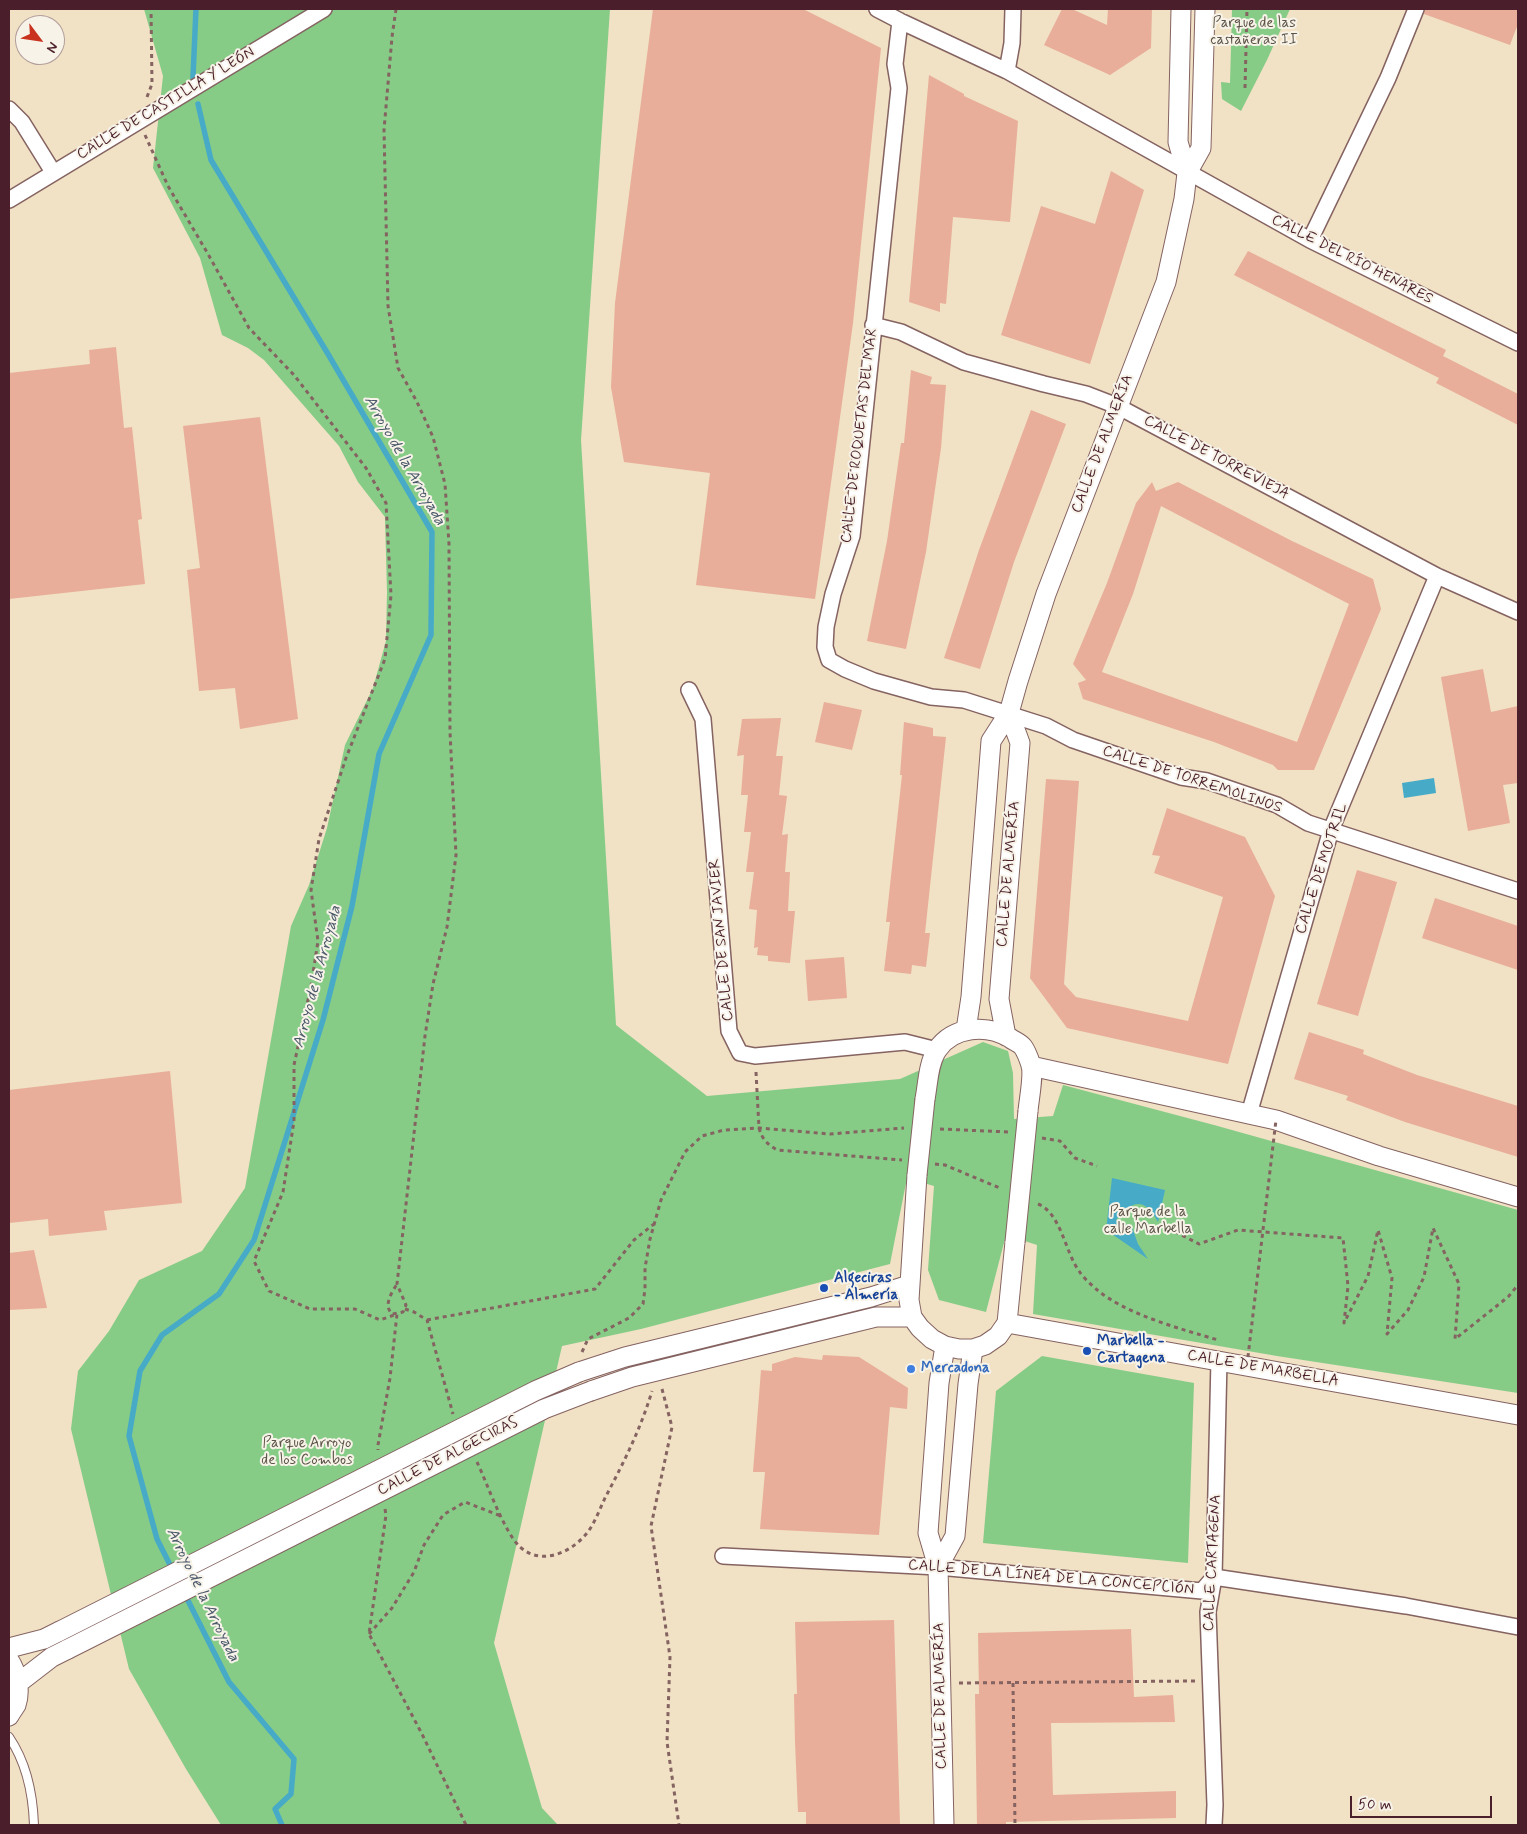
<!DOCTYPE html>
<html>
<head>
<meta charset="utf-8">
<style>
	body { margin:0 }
	#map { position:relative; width:1527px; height:1834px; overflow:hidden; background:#f1e1c5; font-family:Mynerve,sans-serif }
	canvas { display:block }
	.frame { position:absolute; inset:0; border:10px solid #4a1f2b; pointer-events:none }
	.north { position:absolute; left:15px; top:15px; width:50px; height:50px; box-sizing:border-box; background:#f7f3e8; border:1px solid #b29e9c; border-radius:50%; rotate:121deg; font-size:14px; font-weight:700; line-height:20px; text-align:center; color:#4a1f2b }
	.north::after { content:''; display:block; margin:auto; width:18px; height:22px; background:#c8321e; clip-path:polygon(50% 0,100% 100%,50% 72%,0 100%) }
	.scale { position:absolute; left:1350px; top:1796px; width:142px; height:22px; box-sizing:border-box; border:2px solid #4a1f2b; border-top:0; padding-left:6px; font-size:15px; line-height:18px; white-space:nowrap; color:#4a1f2b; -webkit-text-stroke:4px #f7f3e8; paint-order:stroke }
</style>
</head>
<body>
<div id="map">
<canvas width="1527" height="1834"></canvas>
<div class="frame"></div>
<div class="north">N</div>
<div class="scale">50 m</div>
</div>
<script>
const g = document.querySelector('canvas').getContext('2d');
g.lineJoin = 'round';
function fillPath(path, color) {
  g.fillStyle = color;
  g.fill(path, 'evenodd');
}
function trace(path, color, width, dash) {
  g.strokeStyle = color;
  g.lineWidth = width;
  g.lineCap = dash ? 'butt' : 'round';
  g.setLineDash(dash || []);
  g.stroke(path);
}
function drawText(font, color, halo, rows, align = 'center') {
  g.font = font + ' Mynerve,sans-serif';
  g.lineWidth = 4;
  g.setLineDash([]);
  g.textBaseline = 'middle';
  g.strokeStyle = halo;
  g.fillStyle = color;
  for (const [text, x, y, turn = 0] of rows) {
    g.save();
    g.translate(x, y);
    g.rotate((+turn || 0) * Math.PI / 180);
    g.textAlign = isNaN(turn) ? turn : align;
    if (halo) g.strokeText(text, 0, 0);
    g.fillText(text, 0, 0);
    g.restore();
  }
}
fillPath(new Path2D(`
	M144,9H610L581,440L616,1025L707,1096L900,1079L983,1042L1008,1051L1013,1073L1014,1119L1053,1116L1063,1085L1214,1125L1518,1210V1393L1277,1356L1033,1314L1037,1245L1006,1235L986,1312L939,1300L928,1270L934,1186L907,1178L890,1264L641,1329L562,1346L494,1643L542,1808L558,1825H221L186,1769L129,1669L71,1429L78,1371L109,1331L139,1280L202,1251L245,1188L291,926L309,885L327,828L345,745L373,688L386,641L387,592L385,517L358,482L339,446L264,360L248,348L222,335L200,258L153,168L163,76Z
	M1232,9H1290L1267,60L1241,111L1222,99L1221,82L1230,83Z
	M1042,1356L1194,1383L1188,1563L983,1543L996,1391Z`), '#86cc87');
fillPath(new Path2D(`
	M1434,778L1436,793L1404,798L1402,783Z
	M1112,1178L1165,1190L1158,1222C1144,1197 1133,1200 1116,1220L1118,1224L1129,1225L1133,1230L1138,1244L1148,1259L1106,1230Z`), '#47abc7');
trace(new Path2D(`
	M193,77L196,9
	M198,104L211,160L328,354L432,532L431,635L379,754L352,906L323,1020L254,1240L219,1294L162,1335L140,1371L129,1436L157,1539L229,1682L294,1759L291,1794L275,1809L282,1825`), '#47abc7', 5.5);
fillPath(new Path2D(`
	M653,9H803L881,48L853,323L815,599L696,585L710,473L624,462L611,387L615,303Z
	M1062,9H1072L1107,25L1108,9H1152L1151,48L1110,75L1044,45Z
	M1425,9H1518V24L1510,45L1424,14Z
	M929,75L964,94V96L1018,121L1010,222L953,217L946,304L940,303V312L909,302Z
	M1111,171L1144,190L1090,364L1001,335L1041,206L1095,224Z
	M1248,251L1446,350L1443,356L1518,394V425L1436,383L1439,378L1234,275Z
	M116,347L124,428L132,427L142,519L138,520L145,584L9,599V373L90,364L89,350Z
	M911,370L932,377L930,384L946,385L941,448L926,552L906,649L867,641L887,541L901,443H904Z
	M1031,410L1066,424L1014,562L980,669L944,658L979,550Z
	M260,417L298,719L240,729L235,688L199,691L187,570L200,568L183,426Z
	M1152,482L1156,491L1178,482L1292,541L1373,579L1381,609L1314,770H1278L1273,765L1214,742L1083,699L1078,683L1086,680L1073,664L1107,583L1136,503ZM1161,506L1349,604L1297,742L1102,672L1133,594Z
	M1483,669L1491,712L1518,706V783L1503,785L1510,823L1468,831L1441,677Z
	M824,702L862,710L852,750L815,742Z
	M781,718L776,756H783L779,795L787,796L782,835L788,834L785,872H790L788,911H795L790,963L768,961V956L757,955L758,947L754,948L757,910L749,909L754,872H746L751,832H744L748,795H741L744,755L737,756L742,719Z
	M904,722L933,728V736L946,737L925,933H930L926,967L912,965L911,974L884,971L890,922H886L902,775H900Z
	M1046,779L1079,781L1064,984L1076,997L1188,1021L1223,897L1154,873L1160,856L1152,855L1167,808L1245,837L1275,896L1228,1064L1067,1028L1030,978Z
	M1357,870L1397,882L1358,1016L1317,1004Z
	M1435,898L1518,926V970L1422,938Z
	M844,957L847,998L808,1001L805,960Z
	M1309,1032L1364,1050L1363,1054L1417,1075L1518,1106V1157L1405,1122L1346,1100L1348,1096L1294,1079Z
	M170,1071L182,1203L104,1211L107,1230L49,1236L48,1219L9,1223V1090Z
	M34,1250L47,1308L9,1310V1253Z
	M823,1355L859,1357L908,1388L907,1409L890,1407L879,1535L760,1529L765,1472H753L761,1370L772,1371V1364L795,1357L822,1360Z
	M894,1620L900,1825H806V1812H798L795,1742L794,1694H797L795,1622Z
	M1131,1629L1134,1697L1173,1695L1175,1722L1051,1723L1053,1795L1176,1791V1818L1006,1822V1825H977L975,1694H979L978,1633Z`), '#e8ae9a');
const service = new Path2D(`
	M9,1737C26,1762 33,1795 34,1825`);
const minor = new Path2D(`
	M877,9L900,21L1007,71L1310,240L1518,343
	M900,21L895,64L899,88L852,536L833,594L826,627L825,647L829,660L845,669L874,681L931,697L964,700L1046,726L1073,740L1181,777L1207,781L1277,805L1308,823L1518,891
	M1007,71L1012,43L1013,9
	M9,109L22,122L53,172
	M9,200L324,9
	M1310,240L1388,78L1416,9
	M873,325L901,332L964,362L1044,384L1086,394L1117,406L1437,576L1518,612
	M689,690L703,719L729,1031L740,1053L755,1056L905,1042L937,1050
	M1249,1114L1331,830L1437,576
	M723,1556L938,1567L1202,1591L1214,1577L1406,1606L1518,1627
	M1214,1825L1215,1805L1208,1612L1214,1577L1219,1360`);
const tertiary = new Path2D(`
	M1181,9L1178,142L1187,173
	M966,1030L971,997L991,741L1009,713L1018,681L1046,594L1166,282L1184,199L1187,173L1201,148L1205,9
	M1006,1036L999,999L1020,743L1009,713
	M1031,1066L1276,1120L1379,1156L1518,1197
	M925,1099C928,1084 928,1064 937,1050C953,1026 987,1024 1010,1038C1014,1041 1020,1043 1023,1047C1026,1051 1029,1059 1031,1065C1034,1075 1029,1099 1028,1111
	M917,1175L909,1300L912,1317L920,1328L932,1339L945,1346L959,1349H973L985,1345L998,1336L1007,1323L1015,1242
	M1007,1323L1518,1415
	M579,1372L625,1357L871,1297L909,1285
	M591,1391L632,1377L876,1317H912
	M938,1567L955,1536L968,1384L973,1349
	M9,1648L44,1639L60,1631
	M9,1660C17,1672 21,1691 16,1705C14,1708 11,1712 9,1716
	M17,1684L52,1657L68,1649
	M944,1825L938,1567L928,1533L939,1383L945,1346`);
trace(service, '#846361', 10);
trace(minor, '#846361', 18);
trace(tertiary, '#846361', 21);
trace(new Path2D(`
	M396,9L392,37L384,130L388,306L398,368L417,402L433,437L445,484L449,544L450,732L456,855L447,927L433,984L425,1036L397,1284L406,1305L403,1312L392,1314C383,1305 392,1292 397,1284
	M1245,88L1247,9
	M147,97L152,84L151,9
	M145,135L168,186L208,254L249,328L294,375L366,468L386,503L391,595L385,659L346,758L319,839L311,890L318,941L311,986L294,1065V1121L283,1192L254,1261L269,1291L310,1309H355L380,1320L397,1314L390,1378L378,1445V1450
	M756,1072L759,1128C762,1139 767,1144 777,1150L902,1160
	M940,1129L1009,1132
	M1042,1138L1060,1141L1075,1158L1097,1166
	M935,1164L945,1165L1002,1189
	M1038,1204C1061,1213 1065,1252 1079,1271C1083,1277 1089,1283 1095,1288C1124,1314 1181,1329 1218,1340
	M1168,1228L1199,1244L1238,1230L1343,1238L1348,1286L1344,1323L1368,1276L1378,1230L1392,1278L1387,1334L1408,1310L1424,1277L1433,1228L1459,1284L1455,1339L1508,1297L1518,1285
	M405,1309L414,1312L427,1320L453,1414
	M427,1320L595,1289L634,1240L654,1224
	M582,1352L588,1339L629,1318L643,1304L645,1289V1268L650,1239L661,1200L685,1152L702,1136L724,1130L759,1128L830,1134L904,1128
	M662,1389L672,1427L651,1526L670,1657L667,1742L679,1825
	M477,1462C487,1483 504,1532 520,1547C541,1566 571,1553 587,1533C595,1523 600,1508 606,1496C624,1462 641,1428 652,1391
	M385,1509L386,1515L369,1634L422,1734L466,1825
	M369,1634L392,1608L414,1572L424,1545L443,1515L465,1502L501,1516
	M959,1683L1195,1681
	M1013,1683L1015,1825`), '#846361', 3, [4, 4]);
trace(service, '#fff', 8);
trace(minor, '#fff', 15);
trace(tertiary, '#fff', 19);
const tertiaryBridge = new Path2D(`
	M917,1175L925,1099
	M1015,1242L1028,1111
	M60,1631L535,1391L579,1372
	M68,1649L544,1409L591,1391`);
trace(tertiaryBridge, '#846361', 21, []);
trace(new Path2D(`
	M1247,1365L1276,1120`), '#846361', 3, [4, 4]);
trace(tertiaryBridge, '#fff', 19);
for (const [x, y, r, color] of [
	[824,1288,5,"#1a4fb4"],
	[1087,1351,5,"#1a4fb4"],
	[911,1369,5,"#3f7fe0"]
]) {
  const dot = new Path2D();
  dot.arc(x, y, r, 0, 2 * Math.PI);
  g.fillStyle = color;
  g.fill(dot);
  trace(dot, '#f7f3e8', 2);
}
drawText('15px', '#5c5347', '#f7f3e8', [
	["Parque de las",1254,24],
	["castañeras II",1254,41],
	["Parque de la",1148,1213],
	["calle Marbella",1148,1230],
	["Parque Arroyo",307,1444],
	["de los Combos",307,1461]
]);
drawText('15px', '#4a1f2b', '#f7f3e8', [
	["CALLE DE CASTILLA Y LEÓN",166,104,-31],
	["CALLE DEL RÍO HENARES",1352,260,27],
	["CALLE DE ROQUETAS DEL MAR",860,436,-83],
	["CALLE DE ALMERÍA",1103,444,-69],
	["CALLE DE TORREVIEJA",1216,458,28],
	["CALLE DE TORREMOLINOS",1192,780,18],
	["CALLE DE MOTRIL",1322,869,-72],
	["CALLE DE ALMERÍA",1009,874,-85],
	["CALLE DE SAN JAVIER",722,940,-95],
	["CALLE DE MARBELLA",1263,1369,10],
	["CALLE DE ALGECIRAS",448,1457,-27],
	["CALLE CARTAGENA",1213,1563,-87],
	["CALLE DE LA LÍNEA DE LA CONCEPCIÓN",1051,1578,5],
	["CALLE DE ALMERÍA",941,1696,-91]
]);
drawText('bold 15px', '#164399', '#f7f3e8', [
	["Algeciras",834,1279],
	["- Almería",834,1296],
	["Marbella -",1097,1342],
	["Cartagena",1097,1359]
], 'left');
drawText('bold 15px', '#366cbe', '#f7f3e8', [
	["Mercadona",921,1369]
], 'left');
drawText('italic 16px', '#495769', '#f7f3e8', [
	["Arroyo de la Arroyada",404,461,60],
	["Arroyo de la Arroyada",318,977,-75],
	["Arroyo de la Arroyada",202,1595,64]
]);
</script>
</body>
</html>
